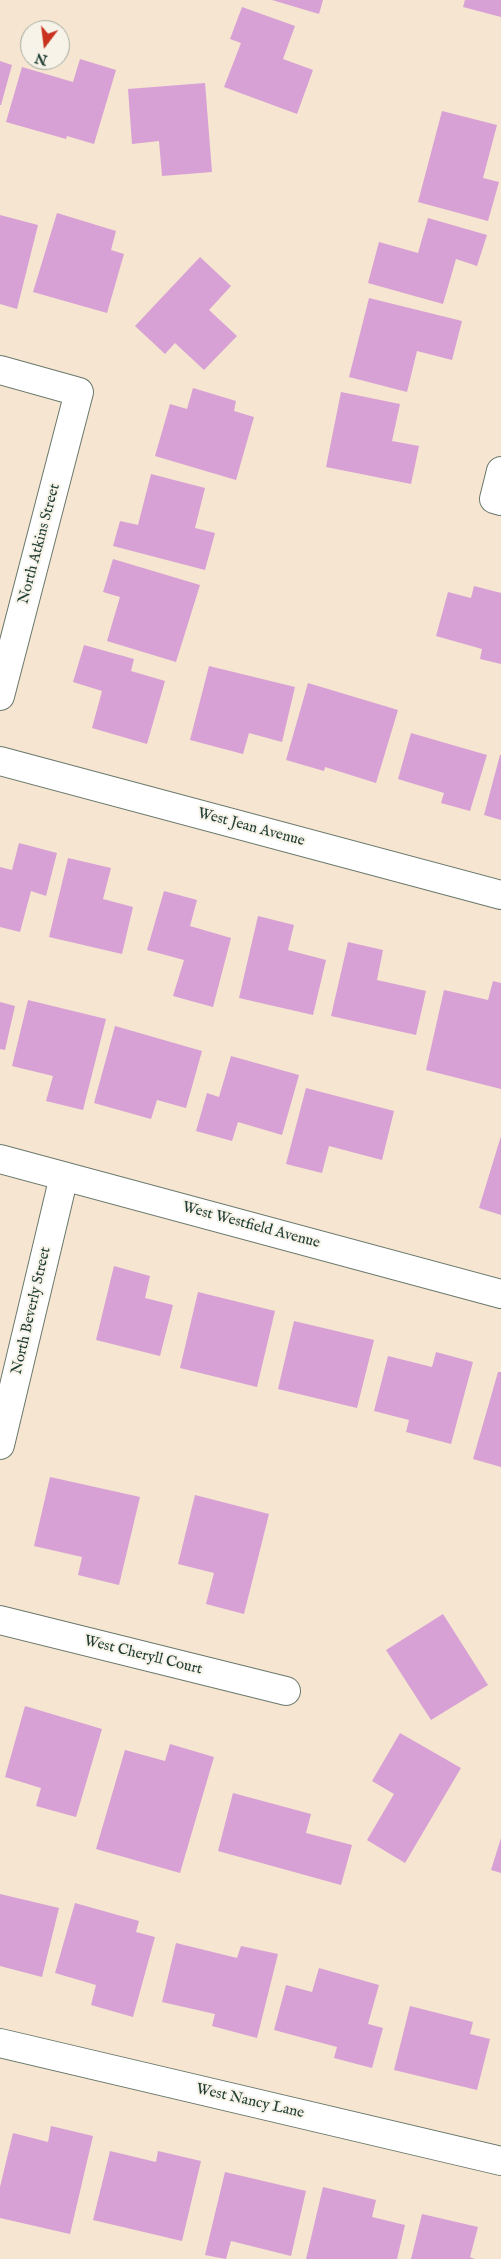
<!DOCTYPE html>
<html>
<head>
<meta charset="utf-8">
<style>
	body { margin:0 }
	#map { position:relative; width:501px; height:2259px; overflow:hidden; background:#f5e5d1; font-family:"IM FELL English",serif }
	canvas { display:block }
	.north { position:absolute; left:20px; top:20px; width:50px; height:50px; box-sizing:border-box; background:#f7f3e8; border:1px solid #a1aaa0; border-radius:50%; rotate:195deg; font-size:14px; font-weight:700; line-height:20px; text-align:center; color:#1f3d34 }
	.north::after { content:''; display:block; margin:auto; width:18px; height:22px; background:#c8321e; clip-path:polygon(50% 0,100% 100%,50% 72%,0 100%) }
</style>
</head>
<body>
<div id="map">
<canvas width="501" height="2259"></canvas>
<div class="north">N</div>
</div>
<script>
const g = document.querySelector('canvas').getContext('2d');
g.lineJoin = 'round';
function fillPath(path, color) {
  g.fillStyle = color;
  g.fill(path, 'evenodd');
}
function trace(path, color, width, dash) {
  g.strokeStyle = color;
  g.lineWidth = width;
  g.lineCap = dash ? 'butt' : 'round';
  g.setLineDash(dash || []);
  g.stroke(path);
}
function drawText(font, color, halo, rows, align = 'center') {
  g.font = font + ' "IM FELL English",serif';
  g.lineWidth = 4;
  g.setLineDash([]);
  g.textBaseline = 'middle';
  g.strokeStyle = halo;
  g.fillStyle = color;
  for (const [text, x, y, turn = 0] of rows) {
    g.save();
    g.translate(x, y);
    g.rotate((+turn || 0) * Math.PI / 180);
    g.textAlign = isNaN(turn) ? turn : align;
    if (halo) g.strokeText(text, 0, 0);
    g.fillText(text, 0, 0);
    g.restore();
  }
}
fillPath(new Path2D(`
	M272,0H323L319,14Z
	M465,0H501V17L463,7Z
	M242,7L295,26L283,59L313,70L297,114L224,87L241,43L230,39Z
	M80,59L116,70L94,144L67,136L66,139L6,122L22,67L73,82Z
	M0,61L12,65L1,105H0Z
	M205,83L212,172L162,176L159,141L132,144L128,89Z
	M442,111L497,125L483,178L499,182L488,221L418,202Z
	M57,213L116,231L111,250L124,254L107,313L33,292Z
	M0,215L38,225L17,309L0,304Z
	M428,218L487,235L477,266L456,259L443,304L368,283L379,242L418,253Z
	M200,257L231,286L209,310L237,336L204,370L175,343L165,354L135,326Z
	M369,298L462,321L452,360L417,351L407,392L349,377Z
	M193,388L236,401L234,411L254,417L236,480L155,456L170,404L187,409Z
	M341,392L400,404L392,441L419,446L411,484L326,467Z
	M151,474L205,488L195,528L215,533L205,570L113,546L120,521L138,525Z
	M113,559L200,585L176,662L107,641L120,597L103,592Z
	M474,586L501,593V664L480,659L482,649L436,636L448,592L471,598Z
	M84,645L134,659L131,671L165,681L147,744L92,728L102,691L73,682Z
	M209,666L295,687L282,742L249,733L243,754L190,740Z
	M308,683L398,710L376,783L325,767L324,771L286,760Z
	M411,733L487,755L470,811L441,803L444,793L398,779Z
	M500,755H501V820L484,815Z
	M19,843L57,853L46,896L31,891L20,932L0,927V867L12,870Z
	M68,858L111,868L103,899L133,907L122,954L49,937Z
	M164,891L197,900L190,926L231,938L213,1007L173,996L184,960L147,950Z
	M258,916L294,925L288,950L326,960L313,1015L239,998Z
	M348,942L383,950L377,980L426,991L416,1035L331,1016Z
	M493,981L501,983V1089L426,1070L444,990L488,1000Z
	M28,1000L106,1019L83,1110L46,1101L53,1076L12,1066Z
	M0,1002L15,1006L5,1050L0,1049Z
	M115,1026L202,1051L186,1108L157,1100L151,1119L94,1103Z
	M231,1056L299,1075L282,1135L238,1122L232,1141L196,1131L207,1093L219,1097Z
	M306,1088L394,1111L382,1160L329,1146L322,1173L286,1164Z
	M501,1136V1215L479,1208Z
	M114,1266L150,1276L145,1298L173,1305L160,1356L96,1340Z
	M198,1292L275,1311L257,1387L180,1368Z
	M294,1321L374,1340L357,1408L278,1389Z
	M436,1352L473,1362L451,1444L406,1432L409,1420L374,1411L388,1356L432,1367Z
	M498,1372H501V1467L473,1459Z
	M50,1477L140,1497L119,1585L78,1575L82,1557L34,1546Z
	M195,1495L269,1514L244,1614L206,1604L214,1573L178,1564Z
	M443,1614L488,1685L431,1720L386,1650Z
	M25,1706L102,1729L76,1817L36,1806L41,1788L5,1777Z
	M400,1733L461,1768L405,1863L367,1840L394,1794L372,1781Z
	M170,1744L214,1757L180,1873L96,1849L125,1750L165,1761Z
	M233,1793L311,1814L306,1833L352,1845L341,1885L218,1851Z
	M501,1838V1873L491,1870Z
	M0,1894L59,1908L42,1977L0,1966Z
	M75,1903L139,1921L136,1932L155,1937L133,2017L91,2005L96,1985L55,1973Z
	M176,1943L237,1958L241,1946L278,1954L257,2038L212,2026L215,2014L162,2002Z
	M319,1968L379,1985L368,2024L383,2028L372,2068L334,2058L337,2047L274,2030L286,1985L312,1992Z
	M410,2006L473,2022L470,2034L490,2039L477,2090L394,2070Z
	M51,2126L93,2136L70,2234L0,2218V2187L13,2133L48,2142Z
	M110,2151L156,2162L158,2151L201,2161L182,2241L93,2220Z
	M225,2172L306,2191L291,2256L231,2241L226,2259L205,2255Z
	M323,2187L376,2200L372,2217L405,2225L397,2259H306Z
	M422,2214L478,2227L470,2257L475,2259H411Z`), '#d7a1d5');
const minor = new Path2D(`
	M0,370L79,392L0,696
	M501,471L494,499L501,501
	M0,761L501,895
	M0,1159L501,1294
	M0,1445L64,1176
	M0,1620L286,1691
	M0,2043L501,2161`);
trace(minor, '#6a786b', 30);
trace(minor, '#fff', 28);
drawText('15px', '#1f3d34', '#f7f3e8', [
	["North Atkins Street",40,544,-75],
	["West Jean Avenue",251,828,15],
	["West Westfield Avenue",251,1226,15],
	["North Beverly Street",32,1311,-77],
	["West Cheryll Court",143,1656,14],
	["West Nancy Lane",250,2102,13]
]);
</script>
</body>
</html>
